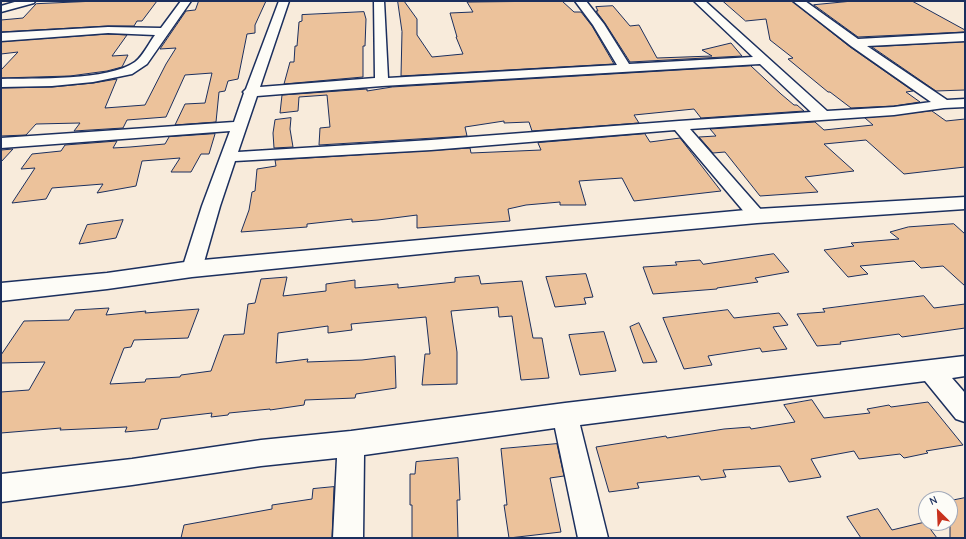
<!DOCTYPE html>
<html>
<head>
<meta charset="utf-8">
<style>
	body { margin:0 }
	#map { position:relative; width:966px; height:539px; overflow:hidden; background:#f8ebdb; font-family:"Comic Neue",sans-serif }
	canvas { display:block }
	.frame { position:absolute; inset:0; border:2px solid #1b2f5e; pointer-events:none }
	.north { position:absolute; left:918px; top:491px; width:40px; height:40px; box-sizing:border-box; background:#fdfcf7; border:1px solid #a3aaba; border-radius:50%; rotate:336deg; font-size:11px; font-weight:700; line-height:16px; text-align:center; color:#1b2f5e }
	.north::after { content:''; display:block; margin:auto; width:14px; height:18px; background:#c8321e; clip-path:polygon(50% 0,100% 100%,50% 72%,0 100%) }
</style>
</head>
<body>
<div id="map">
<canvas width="966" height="539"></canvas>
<div class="frame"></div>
<div class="north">N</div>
</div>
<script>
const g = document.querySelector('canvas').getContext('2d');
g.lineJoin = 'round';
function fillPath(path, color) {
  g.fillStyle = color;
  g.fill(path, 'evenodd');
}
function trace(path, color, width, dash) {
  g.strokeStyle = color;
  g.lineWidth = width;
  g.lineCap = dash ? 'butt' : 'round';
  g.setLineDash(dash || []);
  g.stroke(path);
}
const building = new Path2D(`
	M97,1H157L142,21H137L134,26H108L1,32V20L23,18L36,4Z
	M199,1H266L255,25V33L247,34L238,79L228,81L225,91L219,92L216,122L175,125L185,104L205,103L212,73L185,75L166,117L127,120L123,128L74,131L80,123L36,124L26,135L1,136V88L52,87L93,83L117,79L105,108L145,105L166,64L176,48L160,49L186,11L195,10Z
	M398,1H404L417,19V35L432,57L463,54L456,37H457L450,13L473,12L467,2L562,1L574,12H581L592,26L614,64L401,76L402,32Z
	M723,1H792L850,47L913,91L906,92L920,102L894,106L851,108L830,92H828L788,59L793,58L770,40L766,19L746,21Z
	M853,1H912L965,30V32L858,37L814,5Z
	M613,6L630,26L639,25L657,58L712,56L702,50L731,43L742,56L630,62L605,23L596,11H598L596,7Z
	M364,12L366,19L365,46H363V77L284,84L290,62H294L295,46H297L299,22L302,21V15Z
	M108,34L127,35L112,56L128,55L122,67L107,71L70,76L1,78V70L18,52L1,54V42Z
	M965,42V90L936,91L872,47Z
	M751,66L781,94L794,105H797L804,111L701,118L694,109L634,115L639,123L532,131L529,122L504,123V121L465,127L467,136L319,145L320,128L330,127L327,95L299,97L298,111L280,113L282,95L367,89V91L392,87Z
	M932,111L946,121L965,119V167L904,174L866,140L824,144L854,171L805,177L818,192L760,196L725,152L713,153L699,137L716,136L710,129L815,122L824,130L873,125L865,118Z
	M291,118L290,129L293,147L274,148L273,133L275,120Z
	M215,134L209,154H201L191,172H171L180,158L142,161L136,186L97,193L103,184L52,188L46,199L12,203L35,168L21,169L32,154L61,151L65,145L117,141L113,148L130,147L165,144L169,137Z
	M645,134L650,142L680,138L721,191L634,201L622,178L579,181L586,205H560V202L526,205L508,209L510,221L417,228V215L378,220L352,222V219L307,224V227L241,232L249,210L252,192L255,191L257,169L276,166L275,160L470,148L471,153L541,150L538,143Z
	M1,149V150L13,149L1,162Z
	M123,220L116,238L79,244L87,225Z
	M954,224L965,234V286L943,266L921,268L914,261L860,266L868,274L848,277L824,250L854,246L851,243L899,239L890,232L908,227Z
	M774,254L789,272L755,278L758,282L717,288V289L653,294L643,267L677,265L675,262L700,260L703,264Z
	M586,274L593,297L584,298L586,304L555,307L546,277Z
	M479,276L481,284L522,281L533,338H542L549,378L521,380L512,316L499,317L498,307L451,311L457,352V384L422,385L425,354H430L426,317L351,324L352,330L328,333V326L278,333L276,363L308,359L307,362L362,360L395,356L396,388L356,394L355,398L305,400L304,405L270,410V409L229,413L228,415L211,417L212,413L161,419L158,429L125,432L127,427L60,430L61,428L1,433V392L29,390L45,362L1,363V355L24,321L69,320L75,310L109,308L106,315L146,311L145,313L199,309L188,338L134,340L131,347L124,348L110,384L145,382L146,379L180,377L181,375L211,371L224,335L244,334L248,304L255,303L261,279L287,277L283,296L326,291V284L355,280V288L398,284V288L455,282V278Z
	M924,296L934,308L965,304V328L902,337L899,334L840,342L841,344L817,346L797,314L825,312L823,309Z
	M728,310L734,318L779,313L788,325L773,327L787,349L762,352L760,348L708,356L712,365L684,369L663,318Z
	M639,323L657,362L643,363L630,327Z
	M604,332L616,371L580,375L569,335Z
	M812,400L824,418L870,413L867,409L889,405L891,407L928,402L963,445L926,451L928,453L904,458L900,454L859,459L854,451L811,459L821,477L789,482L780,466L723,470L726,477L701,480L699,476L637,483L639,488L609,492L596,447L666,436L667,438L724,429L750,427L751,429L795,422L784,405Z
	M557,444L564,476L550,478L561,532L509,538L504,505H507L501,449Z
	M458,458L460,500H457L458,538H412V505H410V474H415L416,462Z
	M334,487L332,538H181L184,525L272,509V505L312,499L313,489Z
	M965,498V538H950V501Z
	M878,509L892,530L925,522L937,538H861L847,517Z`);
fillPath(building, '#ecc29b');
trace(building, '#1b2f5e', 1);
const minor = new Path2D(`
	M18,1H35L34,3L1,12V6Z
	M181,1H191L147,64L132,74L93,82L52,86L1,87V79C34,78 108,81 135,62C143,56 149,43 155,35L108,33L1,41V33L108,27L161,28Z
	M279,1H289L260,87L375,78L374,1H384L388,78L617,65L593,25L575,1H586L604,24L629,64L753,57L694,1H705L827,111L894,107L931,102L851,46L793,1H805L858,39L965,33V41L867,46L947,100L965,99V107L944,108L894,115L690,129L763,212L766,216L763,220L757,222L751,220L675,130L431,150L235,161L220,206L202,269L199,274L192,276L185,274L182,269L202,206L230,131L1,148V138L234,122L244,93L243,92L246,89ZM760,64L811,112L679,121L431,140L238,152L257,96L382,86Z
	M965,356V376L952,378L965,393V422L956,419L925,381L580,425L608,538H578L555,428L364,455L363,538H333L337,458L261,466L132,485L1,502V474L132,459L261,440L351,431L565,403Z`);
const tertiary = new Path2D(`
	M965,197V209L757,223L450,251L192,277L107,289L1,301V283L107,273L192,261L757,209Z`);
trace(minor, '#1b2f5e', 3);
trace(tertiary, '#1b2f5e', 3);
fillPath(minor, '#fdfcf7');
fillPath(tertiary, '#fdfcf7');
</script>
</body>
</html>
